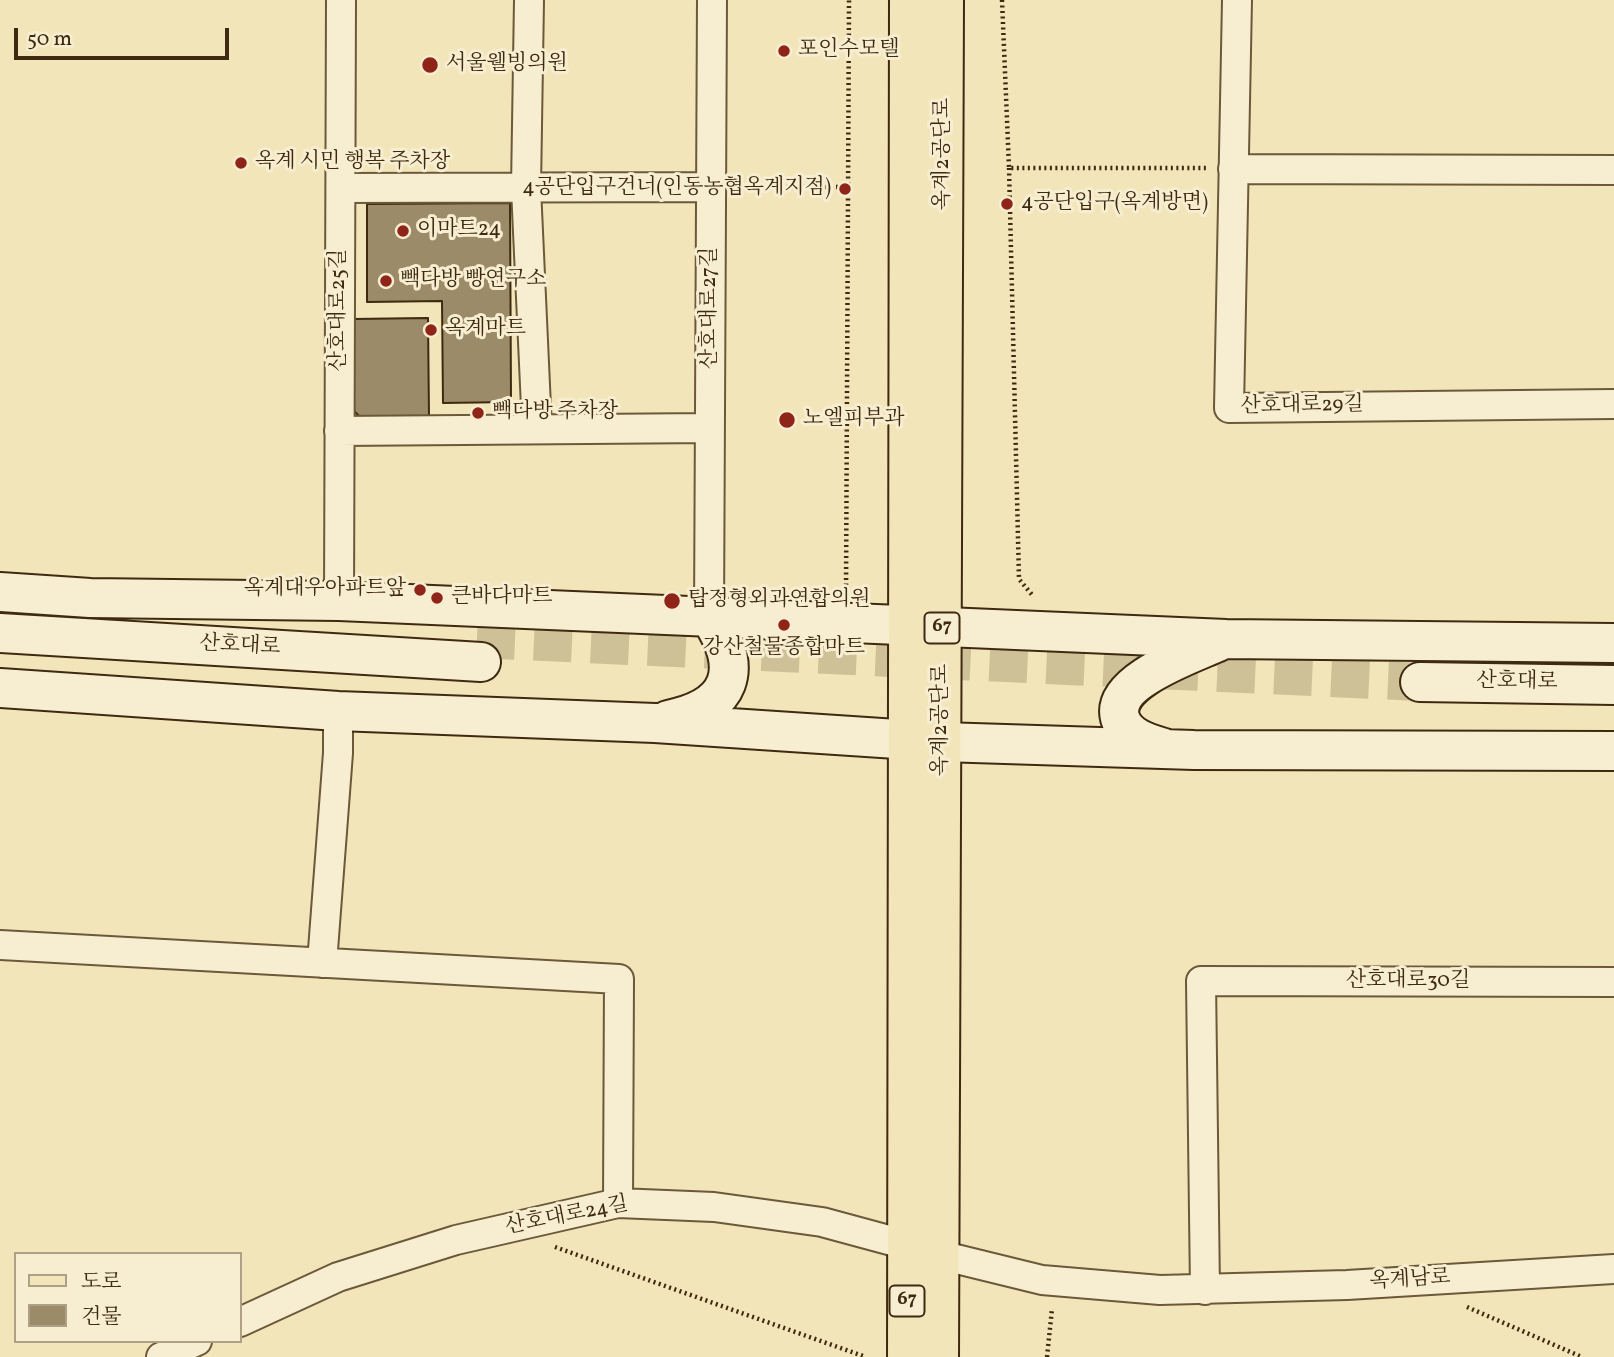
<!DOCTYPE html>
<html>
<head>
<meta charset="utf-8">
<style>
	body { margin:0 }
	#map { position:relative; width:1614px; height:1357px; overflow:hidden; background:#f2e5b9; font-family:Vollkorn,"Noto Serif KR",serif }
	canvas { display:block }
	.legend { position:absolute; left:14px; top:1252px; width:228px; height:91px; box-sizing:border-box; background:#f7eed2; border:2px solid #ada084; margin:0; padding:9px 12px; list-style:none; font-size:21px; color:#3e2a10 }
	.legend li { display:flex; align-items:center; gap:14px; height:35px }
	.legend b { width:35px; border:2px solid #ada084 }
	.scale { position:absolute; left:14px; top:28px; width:215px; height:32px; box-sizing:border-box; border:4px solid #3e2a10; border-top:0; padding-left:9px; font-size:21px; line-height:24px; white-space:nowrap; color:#3e2a10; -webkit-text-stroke:5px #f7eed2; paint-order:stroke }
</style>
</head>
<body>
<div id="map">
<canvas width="1614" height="1357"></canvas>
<ul class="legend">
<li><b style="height:9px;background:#f2e5b9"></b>도로</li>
<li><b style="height:19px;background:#9c8b68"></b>건물</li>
</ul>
<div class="scale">50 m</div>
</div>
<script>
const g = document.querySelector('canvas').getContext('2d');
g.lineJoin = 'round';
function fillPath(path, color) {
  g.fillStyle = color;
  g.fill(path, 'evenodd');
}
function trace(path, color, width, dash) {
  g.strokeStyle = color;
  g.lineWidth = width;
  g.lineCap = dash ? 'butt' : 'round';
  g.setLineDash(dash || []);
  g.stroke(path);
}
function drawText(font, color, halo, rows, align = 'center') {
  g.font = font + ' Vollkorn,"Noto Serif KR",serif';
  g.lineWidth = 6;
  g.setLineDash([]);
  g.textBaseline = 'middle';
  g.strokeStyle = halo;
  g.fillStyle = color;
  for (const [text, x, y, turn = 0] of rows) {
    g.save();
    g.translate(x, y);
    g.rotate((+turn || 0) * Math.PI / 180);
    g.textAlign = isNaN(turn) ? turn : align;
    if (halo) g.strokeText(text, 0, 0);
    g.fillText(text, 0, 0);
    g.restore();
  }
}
const building = new Path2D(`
	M510,203L511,402L443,403L442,301L367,302V204Z
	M428,318L429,417L361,418L354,411L353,319Z`);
fillPath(building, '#9c8b68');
trace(building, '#3e2a10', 2);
trace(new Path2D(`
	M477,639L1420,682`), '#cec097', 38, [38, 19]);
const street = new Path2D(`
	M529,0L526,188L537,429
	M1237,0L1229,408L1614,404
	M1233,169L1614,170
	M341,188L711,187
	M339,431L710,428
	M339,601L341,0
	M709,616L712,0
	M0,945L619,979L618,1203
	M322,963L338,753V711
	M940,1255L1042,1280L1160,1290L1347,1285L1614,1269
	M1205,1290L1201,981L1614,982
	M240,1322L338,1277L456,1240L618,1203L714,1207L822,1222L907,1245
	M161,1357L197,1341`);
const secondary = new Path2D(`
	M0,592L90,598L339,601L1226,639L1614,643
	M0,633L481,662
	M1420,682L1614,685
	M0,688L338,711L655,723L942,742L1194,750L1614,751
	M668,720C732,707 745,670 709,616
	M1164,748C1147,743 1126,737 1120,718C1110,681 1192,654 1218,642`);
const primary = new Path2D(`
	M907,1357L909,0
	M939,1357L944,0`);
trace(street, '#6b593a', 32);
trace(secondary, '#3e2a10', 42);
trace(primary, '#3e2a10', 42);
trace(new Path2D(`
	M1002,0L1009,168H1207
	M1009,168L1019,579L1033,596
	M737,187H848
	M846,591L849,0
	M555,1247L866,1357
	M1467,1307L1582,1357
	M1047,1357L1052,1309`), '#3e2a10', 4.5, [2, 3.5]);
trace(street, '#f7eed2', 28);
trace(secondary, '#f7eed2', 38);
trace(primary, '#f2e5b9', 38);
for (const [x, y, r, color] of [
	[784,51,7,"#8f2418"],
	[430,65,9,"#8f2418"],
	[241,163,7,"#8f2418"],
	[845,189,7,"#8f2418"],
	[1007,204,7,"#8f2418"],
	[403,231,7,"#8f2418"],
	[386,281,7,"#8f2418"],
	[431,330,7,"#8f2418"],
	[478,413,7,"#8f2418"],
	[787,420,9,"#8f2418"],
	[420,590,7,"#8f2418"],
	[437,598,7,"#8f2418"],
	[672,601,9,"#8f2418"],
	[784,625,7,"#8f2418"]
]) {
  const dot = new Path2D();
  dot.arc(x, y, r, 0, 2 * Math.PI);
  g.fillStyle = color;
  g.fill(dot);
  trace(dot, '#f7eed2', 2.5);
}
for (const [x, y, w] of [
	[942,628,35],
	[907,1301,35]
]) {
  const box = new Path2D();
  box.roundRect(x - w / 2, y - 15.5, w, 31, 5);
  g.fillStyle = '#f7eed2';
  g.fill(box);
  trace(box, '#3e2a10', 2);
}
drawText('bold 19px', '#3e2a10', null, [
	["67",942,628],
	["67",907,1301]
]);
drawText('21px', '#3e2a10', '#f7eed2', [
	["포인수모텔",798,51],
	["서울웰빙의원",446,65],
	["옥계 시민 행복 주차장",255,163],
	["4공단입구건너(인동농협옥계지점)",831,189,"right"],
	["4공단입구(옥계방면)",1021,204],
	["이마트24",417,231],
	["빽다방 빵연구소",400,281],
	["옥계마트",445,330],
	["빽다방 주차장",492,413],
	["노엘피부과",803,420],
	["옥계대우아파트앞",406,590,"right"],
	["큰바다마트",451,598],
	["탑정형외과연합의원",688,601],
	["강산철물종합마트",784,649,"center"]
], 'left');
drawText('21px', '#3e2a10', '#f7eed2', [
	["옥계2공단로",944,154,-90],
	["산호대로27길",711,308,-90],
	["산호대로25길",340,310,-90],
	["산호대로29길",1302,407,-1],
	["산호대로",240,647,3],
	["산호대로",1517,683,1],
	["옥계2공단로",942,720,-90],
	["산호대로30길",1408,982],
	["산호대로24길",567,1217,-11],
	["옥계남로",1410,1281,-3]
]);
</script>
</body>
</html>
